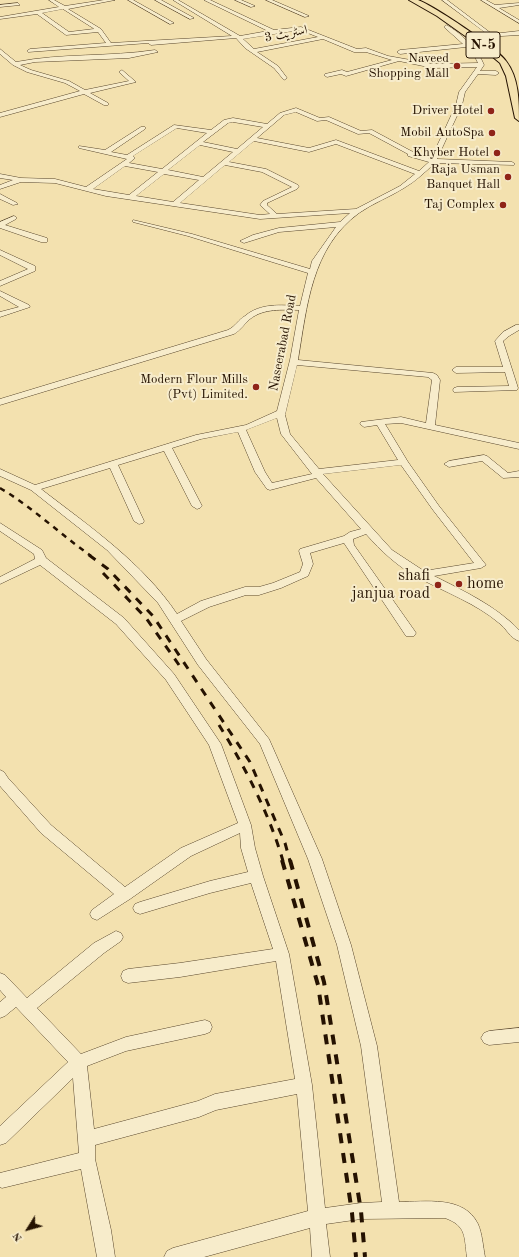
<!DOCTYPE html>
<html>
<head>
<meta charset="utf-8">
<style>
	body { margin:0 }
	#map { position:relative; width:519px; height:1257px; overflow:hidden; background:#f3e1af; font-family:"Old Standard TT",serif }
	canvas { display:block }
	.north { position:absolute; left:8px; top:1209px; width:40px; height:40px; -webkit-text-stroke:3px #f7eccb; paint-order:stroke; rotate:233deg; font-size:11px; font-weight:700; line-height:16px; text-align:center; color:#251201 }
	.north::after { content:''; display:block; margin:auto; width:14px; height:18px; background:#251201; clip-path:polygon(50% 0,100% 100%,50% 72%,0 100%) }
</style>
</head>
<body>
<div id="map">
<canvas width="519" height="1257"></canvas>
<div class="north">N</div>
</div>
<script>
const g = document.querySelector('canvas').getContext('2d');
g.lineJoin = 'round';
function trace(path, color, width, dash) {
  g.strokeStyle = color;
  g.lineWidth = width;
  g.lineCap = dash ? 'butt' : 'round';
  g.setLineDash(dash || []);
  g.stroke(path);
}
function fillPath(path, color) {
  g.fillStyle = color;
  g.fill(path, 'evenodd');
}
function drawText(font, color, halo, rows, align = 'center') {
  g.font = font + ' "Old Standard TT",Amiri,serif';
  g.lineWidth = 4;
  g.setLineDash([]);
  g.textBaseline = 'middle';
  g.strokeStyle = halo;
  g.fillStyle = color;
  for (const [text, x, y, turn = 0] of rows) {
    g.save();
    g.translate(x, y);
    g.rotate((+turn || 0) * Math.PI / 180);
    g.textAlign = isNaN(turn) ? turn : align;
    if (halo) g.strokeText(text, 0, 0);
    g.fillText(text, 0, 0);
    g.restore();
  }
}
const minor = new Path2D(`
	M49,0H54L65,6L104,0H115L68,9L101,29L111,43L232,36L173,0H178L240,36L268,31L204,0H210L274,30L301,27L357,49L366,48L388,56L433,64L478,63L474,55L466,47L400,54L397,52L400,50L463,44L444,27L446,25C459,31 479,51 484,65L480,71H496L499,73L496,75L478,74L465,92L462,105L437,159L512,162L515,164L514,165L435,163C425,172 416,181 404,188C390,197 373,203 359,213C311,248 307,307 298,360L433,373L437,375L440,380L435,425L519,443V449L401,423L385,424L408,462L439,506L486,565L481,568L434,576C464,591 496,606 519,630V641C510,638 506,628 499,623C477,604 445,592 419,578C398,567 381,551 366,534L353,539L354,545L414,630L416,633L414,636H406L344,543L310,553L313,564L308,576L281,588L259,595H246L209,607L181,621L206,659L269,739L322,859L351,945L377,1046L399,1202C425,1202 464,1195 478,1224C482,1233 483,1246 485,1257H467C464,1237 467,1226 445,1218L361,1219L326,1224L330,1257H312L310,1228L204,1257H164L167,1251L173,1248L308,1211L297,1094L216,1110L199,1117L95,1145V1159L111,1230L115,1257H97L81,1169L2,1188L0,1187V1173L79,1153L73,1078L6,1143L0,1145V1126L68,1062L16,1007L5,1016L0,1018V1002L6,997L0,990V973L5,975L27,998L94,943L116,931L121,933L123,937L121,941L104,953L37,1008L81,1054L126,1037L205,1020L210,1022L212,1027L210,1032L205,1034L126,1051L87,1066L94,1129L198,1101L215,1094L295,1079L276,961L180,977L128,983L123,981L121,976L123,971L128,969L180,963L273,949L251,883L210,893L140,914L135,912L133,908L135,904L140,902L210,881L248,872L241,848L240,833L191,856L130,899L97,920L92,918L90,914L92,910L114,894L41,833L0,786V770L4,772L8,778L51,825L125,887L181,848L238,823L209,745L166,680L116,624L40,565L0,584V577L35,559L34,554L0,531V523L42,550L46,558L124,618L174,674L221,744L251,825L255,848L263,876L289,954L312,1085L325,1208L361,1203L382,1202L361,1046L337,945L308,859L260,744L198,665L158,603L107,550L31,490L0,476V469L35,485L196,435L246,425L277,411L290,360L299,310C282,310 264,308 250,319C244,324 241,330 234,334L0,405V399L228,330C236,326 238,320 245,316C260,303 281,305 300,306L308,273L188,236L133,222V220L192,234L310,269L312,261L336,227L279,232L244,243L240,241L253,235L279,228L340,222L350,213L260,219L106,196L55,183L21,182L0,189V185L13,180L0,178V174L21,178L55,179L86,187L127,159L79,148V146L105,150L141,127H145V129L111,152L127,155L174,125L211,130L224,120L233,118L267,124L280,113L296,108L320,118L329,117L361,131L372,130L413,152L414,154L431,159L456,105L459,92L477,67L433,68L399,61L346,76L341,74L327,77L324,75L325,74L342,70L347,72L392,60L366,52H354L323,39L257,52L278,66L287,78L284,80L274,68L245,48L236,38L151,45L148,43L28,52L27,51L30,49L106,43L98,32L66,35L37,14L0,19V17L59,7ZM63,9L93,28L94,29L69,32L42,13ZM300,30L318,37L254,49L243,39ZM296,112L317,121L326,120L358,134L369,133L408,154V156L429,162L419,171L336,140L309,148L257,138L284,115ZM233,122L263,127L237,149L203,142L228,123ZM177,128L207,133L162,169L129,163L135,158L133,156ZM254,141L309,152L336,144L415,174L400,186L356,209L277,214L267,205V203L297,189L299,186L298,185L266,169L229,162ZM200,145L233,152L203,177L168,170ZM225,165L262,172L292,187L263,201L260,205L270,214L260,215L180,203ZM125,166L158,172L129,195L93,189ZM164,174L199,180L173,202L136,196ZM297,365L428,377L432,380L426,423L401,417L361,422L360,424L364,427L377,425L398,460L319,469L290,434L285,415ZM277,418L281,434L312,474L272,483L265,472L246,430ZM238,432L255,472L267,489L270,490L316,478L361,529L350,532L344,536L300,549L299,551L303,564L300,572L273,583L259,587H245L201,601L177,614C143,563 89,526 41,489L110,468L134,521L139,524L143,523L144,521L118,465L164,451L192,506L197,509L200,508L202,506L172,448L201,439ZM401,465L433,510L474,563L424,571L392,550L323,474Z
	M128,0H133L174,23L170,24Z
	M155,0H161L194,18L190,19Z
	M235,0H241L255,6L251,7Z
	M266,0H272L309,16L305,17Z
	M442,0H447L492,34L519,31V35L484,37V35L487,34Z
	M481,0H486L495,5L519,3V5L499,8L519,20V23Z
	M18,3L20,5L0,7V5Z
	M0,49L16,62C62,53 109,57 155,50L158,52L129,58L35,62L20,65L31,70L69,81L85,90L129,81L119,72L122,70L136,82L90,93L108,103V105H104L84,94L0,117V113L80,91L65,83L27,72L13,65L0,54Z
	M0,194L17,203L18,204L13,205L0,199Z
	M14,216L16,217V219L5,225L47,238V242H41L0,228V222Z
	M0,250L35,266V271L0,286V281L28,269L0,255Z
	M0,291L29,305L30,307L0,317V312L19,307L0,296Z
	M516,325H519V330L509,336L503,341L518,388L517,390L454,392L453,390L454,388L457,387L509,386L505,372L456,373L452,370L456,367H503L495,341L503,332Z
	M484,455L487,456L508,473L519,471V477L503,478L482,461L449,467L444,464L449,461Z
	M519,1028V1042L489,1045L484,1043L481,1038L484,1033L489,1031Z`);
const highway = new Path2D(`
	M409,0C411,0 415,0 418,0C434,6 497,48 506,61C519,78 519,101 519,121L515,118L506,76L500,63L482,48L437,16Z`);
trace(minor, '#58462c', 1);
trace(highway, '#251201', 2);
fillPath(minor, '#f7eccb');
fillPath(highway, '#f3e1af');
trace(new Path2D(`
	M0,488C32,507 60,534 91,556`), '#251201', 2.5, [5.5, 5.5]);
trace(new Path2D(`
	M89,555L108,569L153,616L250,762L285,843L290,861
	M103,573L146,618L179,665
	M219,725C245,767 269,813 283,861`), '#251201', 3, [8, 8]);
trace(new Path2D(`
	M282,860L318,985L352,1213L356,1257
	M290,860L324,982L361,1211L365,1257`), '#251201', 4, [10, 10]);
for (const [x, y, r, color] of [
	[457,66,4,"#8f2418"],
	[491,111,4,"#8f2418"],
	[492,133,4,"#8f2418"],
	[497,153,4,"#8f2418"],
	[508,177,4,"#8f2418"],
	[503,205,4,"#8f2418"],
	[256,387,4,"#8f2418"],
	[459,584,4,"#8f2418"],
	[438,585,4,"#8f2418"]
]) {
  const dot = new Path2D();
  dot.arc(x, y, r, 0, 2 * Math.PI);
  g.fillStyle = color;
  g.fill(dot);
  trace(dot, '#f7eccb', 1.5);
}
drawText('13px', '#251201', '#f7eccb', [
	["اسٹریٹ 3",286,34,-11],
	["Naseerabad Road",283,343,-79]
]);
drawText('13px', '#251201', '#f7eccb', [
	["Naveed",449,59],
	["Shopping Mall",449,74],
	["Driver Hotel",483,111],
	["Mobil AutoSpa",484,133],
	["Khyber Hotel",489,153],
	["Raja Usman",500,170],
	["Banquet Hall",500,185],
	["Taj Complex",495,205],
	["Modern Flour Mills",248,380],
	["(Pvt) Limited.",248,395]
], 'right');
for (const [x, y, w] of [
	[483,45,34]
]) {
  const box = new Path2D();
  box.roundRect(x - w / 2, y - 13, w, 26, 3);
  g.fillStyle = '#f7eccb';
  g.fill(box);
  trace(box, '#251201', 1);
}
drawText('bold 15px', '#251201', null, [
	["N-5",483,45]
]);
drawText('16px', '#251201', '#f7eccb', [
	["shafi",430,576],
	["janjua road",430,594],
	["home",467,584,"left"]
], 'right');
</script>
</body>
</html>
